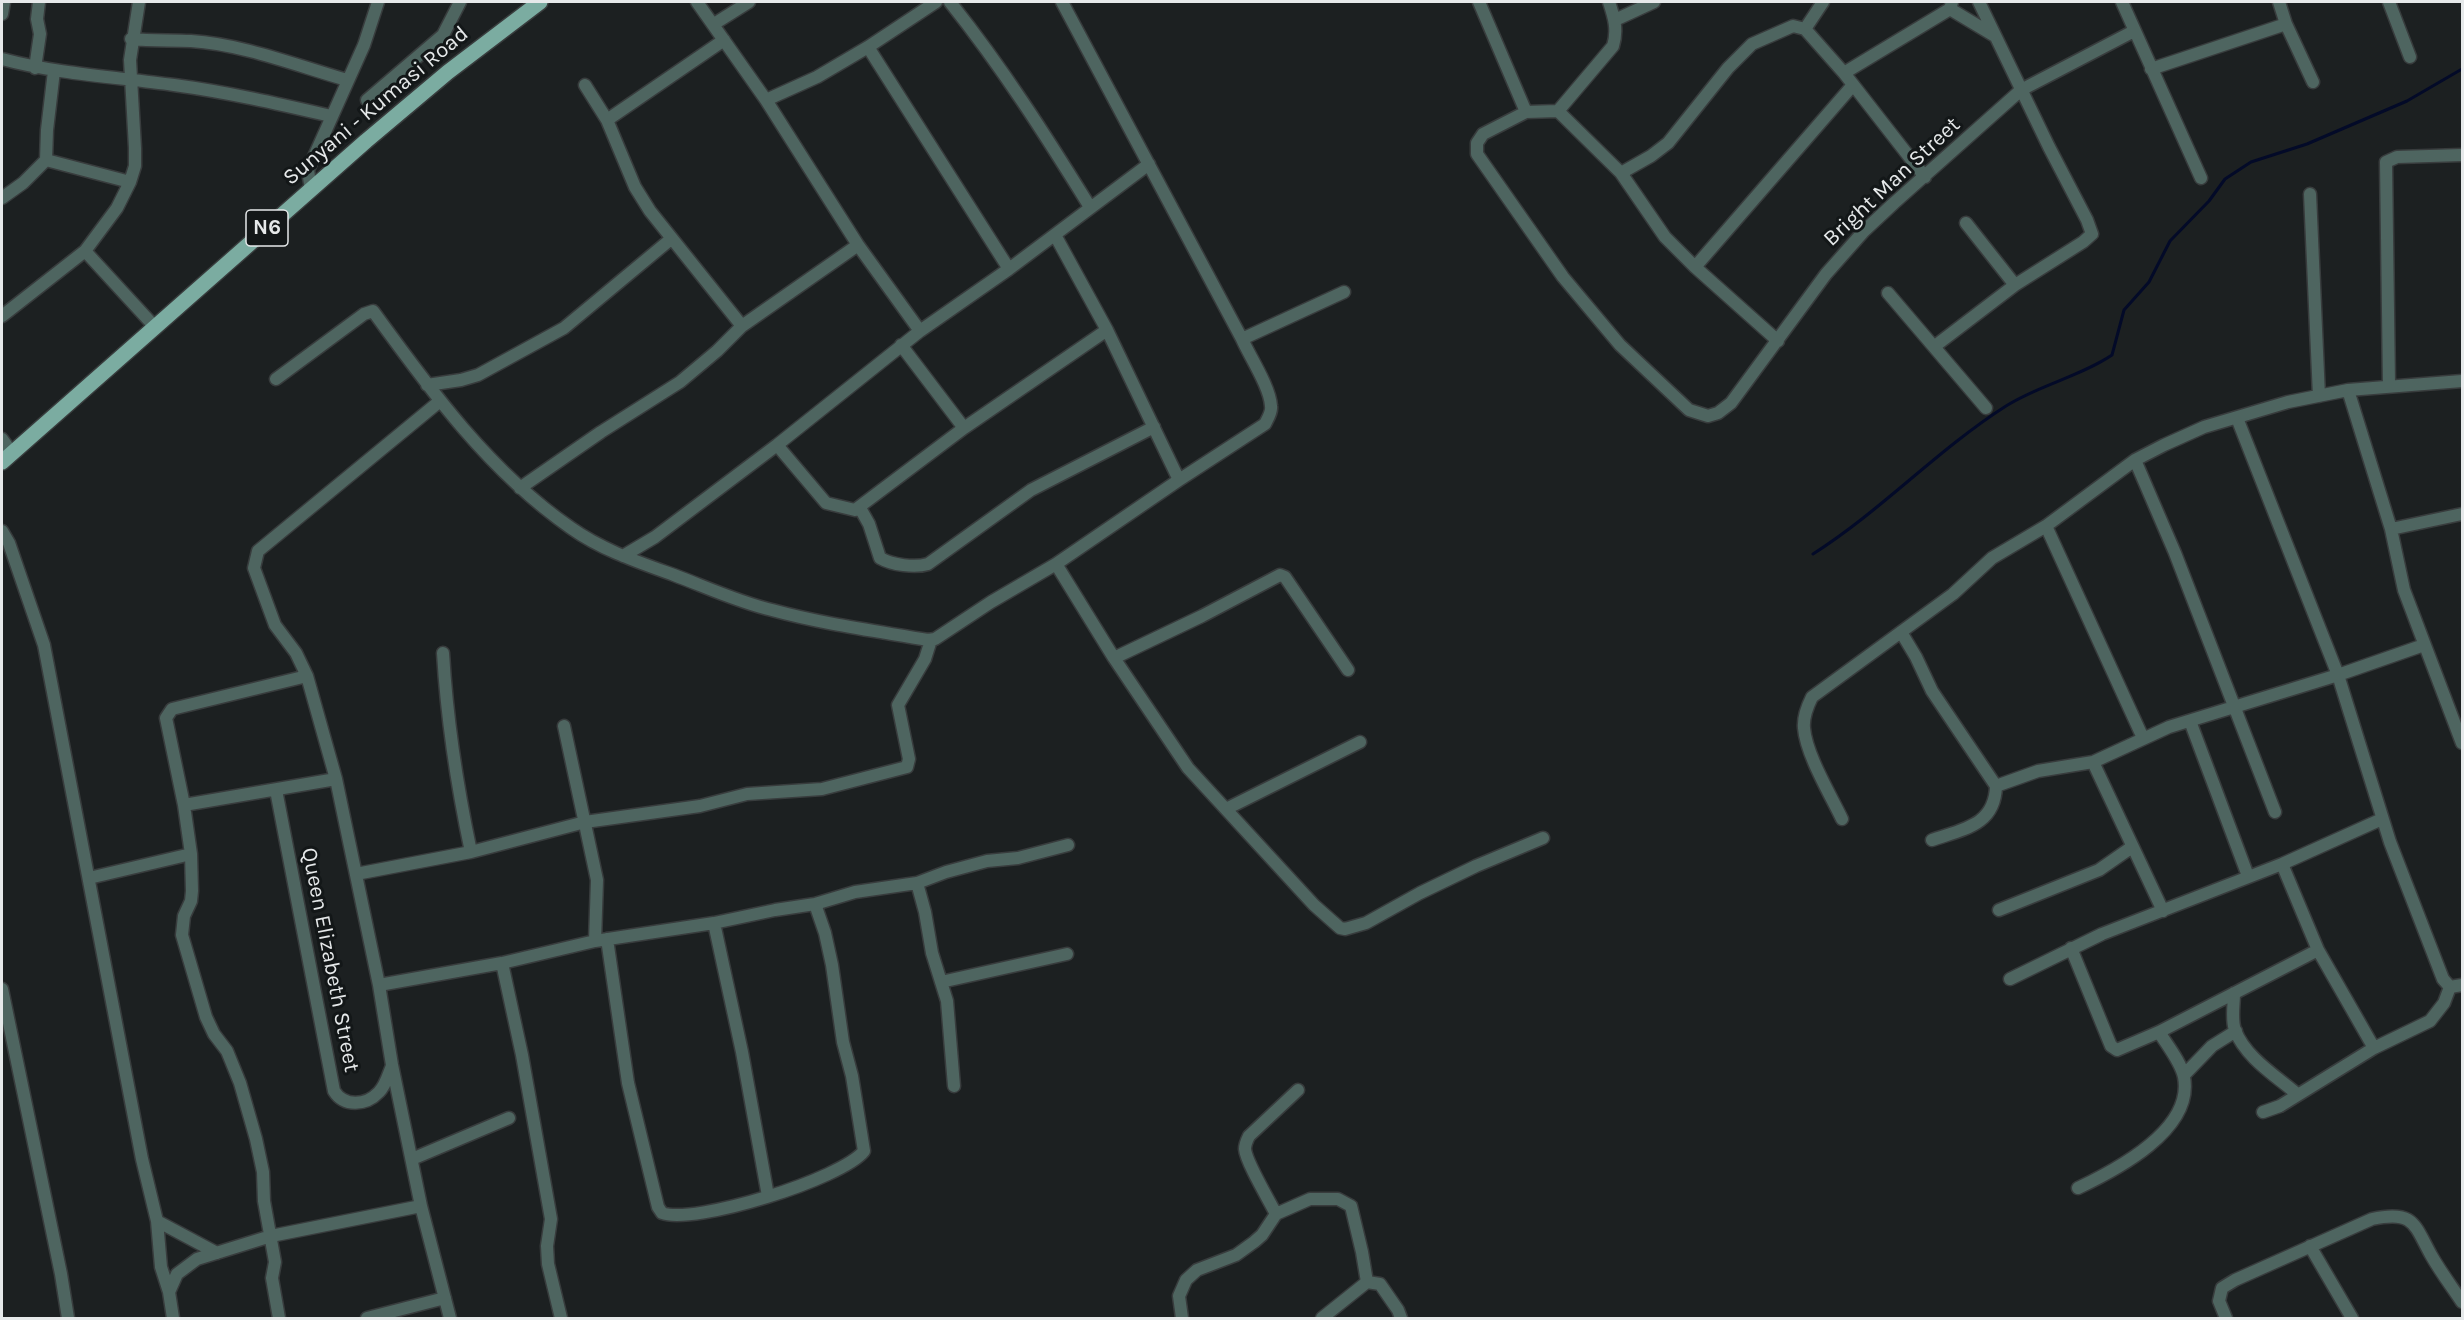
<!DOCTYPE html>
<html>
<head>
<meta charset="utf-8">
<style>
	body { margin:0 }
	#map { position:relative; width:2464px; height:1320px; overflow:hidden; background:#1c2021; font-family:Karla,sans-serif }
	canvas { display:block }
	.frame { position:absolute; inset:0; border:3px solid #e6e9ea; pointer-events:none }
</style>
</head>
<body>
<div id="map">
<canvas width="2464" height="1320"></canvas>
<div class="frame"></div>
</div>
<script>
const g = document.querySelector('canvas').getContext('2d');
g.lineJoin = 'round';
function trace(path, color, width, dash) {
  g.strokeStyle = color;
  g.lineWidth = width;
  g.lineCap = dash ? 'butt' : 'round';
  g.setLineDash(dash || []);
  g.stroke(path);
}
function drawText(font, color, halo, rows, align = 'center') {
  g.font = font + ' Karla,sans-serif';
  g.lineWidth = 6;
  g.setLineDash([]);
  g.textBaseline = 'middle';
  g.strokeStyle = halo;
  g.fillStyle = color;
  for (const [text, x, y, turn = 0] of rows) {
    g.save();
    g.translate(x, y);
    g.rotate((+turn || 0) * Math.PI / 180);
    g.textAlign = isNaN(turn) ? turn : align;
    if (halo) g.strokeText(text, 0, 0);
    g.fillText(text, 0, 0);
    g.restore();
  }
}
trace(new Path2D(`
	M1813,554C1882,510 1937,450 2006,406C2039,385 2079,377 2112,355L2124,310L2149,282L2170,241L2209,201L2225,179L2251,162L2307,144L2407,101L2462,69`), '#030a28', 3);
const minor = new Path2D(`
	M697,2L766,100L858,245L920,331
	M950,2C1002,67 1046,136 1090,207
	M1479,2L1526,112
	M2122,2L2201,178
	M2279,2L2286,24L2313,82
	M2389,2L2410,57
	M1950,9L1995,36
	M2,14L4,2
	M1615,20L1654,2
	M714,24L749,2
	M1805,29L1823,2
	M131,39C152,41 171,40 191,41C242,44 298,66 347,80
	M868,47L1009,269
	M2,59C58,74 116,77 174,85C227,92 279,104 331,116
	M35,68L40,34L37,19L39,2
	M2151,69L2286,24
	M1844,73L1950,9L1952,2
	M585,85L607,120L635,187L650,211L742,326
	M367,100L443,35L460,2
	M766,100L817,77L868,47L936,2
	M1558,111L1613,46C1618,30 1614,17 1609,2
	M607,120L724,40
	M46,160L130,182
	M1621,173L1651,156L1668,143L1728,68L1752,44L1793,26L1805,29L1844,73L1925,177
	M311,190L308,170L364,45L378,2
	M2310,194L2319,396
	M2,198L23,183L46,160L47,130L54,71
	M1966,223L2015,285
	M1055,235L1107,330L1179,480
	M85,251L154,326
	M1695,267L1853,85
	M1888,293L1986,408
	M2,316L85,251L117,208L130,182L135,166V148L130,60L139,2
	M1242,339L1344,292
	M1778,341L1695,267L1665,237L1621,173L1558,111L1526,112L1483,134L1477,143V154L1563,277L1620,345L1689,410L1708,416L1718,413L1731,403L1826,274L1864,231L1894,203L2021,90L2134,31
	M901,345L964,428
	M1935,346L2015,285L2083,242L2092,234L2087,220L2049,147L1979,2
	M276,379L364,314L373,311C431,391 489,471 571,528C602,550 638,562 674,575C706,587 738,602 772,610C823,624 876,631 928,640L935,639L991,602L1056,564L1179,480L1265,424C1268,418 1272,412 1271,406C1270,387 1250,357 1242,339L1062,2
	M427,385L461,380L478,375L564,328L671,239
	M2389,385L2386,162L2397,157L2462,155
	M2348,390L2391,529L2404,590L2462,743
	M440,401L258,551L254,568L275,625L296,653L307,676L336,779L379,985L392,1065L421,1206L450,1318
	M2237,418L2338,675L2390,842L2443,979L2450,987L2462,985
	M2,439L12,453
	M777,445L826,503L855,510L964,428L1107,330
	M2135,460L2175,553L2275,812
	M520,488L601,432L680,382L717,351L742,326L858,245
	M860,508L869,524L880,558C892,565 915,568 928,564L1031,490L1154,427
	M2046,526L2143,738
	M2391,529L2462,514
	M2,531L9,543L44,645L142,1159L157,1221L161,1267L169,1292L173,1318
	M623,556L655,537L777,445L920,331L1009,269L1149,164
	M1056,564L1114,658L1188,768L1314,905L1340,928L1345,929L1366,923L1420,893L1476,866L1543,838
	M1901,632L1916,657L1932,691L1996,786C1995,825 1964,829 1932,840
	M443,653C447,721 457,786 471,852
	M1114,658L1202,616L1280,575L1285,577L1348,670
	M2190,721L2248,876
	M564,726L597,880L595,941
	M2093,762L2163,911
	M1996,786L2038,771L2093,762L2169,727L2338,675L2424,645
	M276,790L334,1091C344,1107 366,1106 379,1092C386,1085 388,1075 392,1066
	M184,805L336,779
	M1226,809L1360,742
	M1842,819C1830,794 1806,754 1804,728C1803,717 1807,707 1812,697L1953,594L1992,558L2046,526L2135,460L2164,445L2204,427L2288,402L2348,390L2462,381
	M2282,864L2318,950L2374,1048
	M356,874L471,852L585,822L700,806L747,794L822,789L907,767L909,759L898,705L925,659L931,640
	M89,878L191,854
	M917,883L925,912L932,953L947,1001L954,1086
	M1999,910L2099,870L2132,847
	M714,923L742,1052L768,1196
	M607,939L628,1083L658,1207L662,1213C694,1225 842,1179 864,1151L852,1076L843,1042L832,965L825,933L815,904
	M2071,948L2111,1046L2117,1050L2159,1032L2318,950
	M502,963L522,1055L551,1219L547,1246L548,1264L561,1318
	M2010,979L2102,934L2282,864L2382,819
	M941,982L1067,954
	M379,985L502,963L595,941L714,923L775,910L815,904L855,892L917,883L946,872L987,861L1018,858L1068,845
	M2,989L61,1274L68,1318
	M2234,993C2234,1005 2231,1019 2235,1030C2245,1057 2276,1076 2297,1094
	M2184,1075L2212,1046L2236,1031
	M2263,1112L2280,1106L2374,1048L2430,1021L2444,1003L2450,987
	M412,1159L509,1118
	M2078,1188C2116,1170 2194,1130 2184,1077C2181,1062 2167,1045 2159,1032
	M1276,1214C1269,1200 1246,1162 1245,1149C1245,1145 1247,1140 1249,1136L1298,1090
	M157,1221L217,1253
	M2310,1246L2352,1318
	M1367,1282L1380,1284L1398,1310L1401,1318
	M169,1292L177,1274L197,1259L271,1236L421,1206
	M279,1318L272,1278L275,1262L264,1201L263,1172L256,1139L240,1083L227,1051L214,1034L206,1017L182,935L184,916L191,901L192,891L191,854L184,805L166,718L172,709L307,676
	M367,1318L445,1298
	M1182,1318L1179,1296L1186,1280L1197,1270L1236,1255L1254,1242L1262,1235L1276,1214L1310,1199H1338L1351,1206L1362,1252L1367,1282
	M1322,1318L1367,1282
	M2226,1318L2219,1301L2222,1288L2235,1280L2372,1219C2414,1210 2414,1224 2431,1255C2440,1271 2452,1287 2462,1302`);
const primary = new Path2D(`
	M2,462L366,141L448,72L540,2`);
trace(minor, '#383c3d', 15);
trace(primary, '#383c3d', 18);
trace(minor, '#4e6560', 12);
trace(primary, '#7baca1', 15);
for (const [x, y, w] of [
	[267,228,42]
]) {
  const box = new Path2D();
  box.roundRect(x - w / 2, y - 18, w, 36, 4.5);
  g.fillStyle = '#131718';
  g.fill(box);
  trace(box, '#e6e9ea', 1.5);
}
drawText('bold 21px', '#e6e9ea', null, [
	["N6",267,228]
]);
drawText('22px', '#e6e9ea', '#131718', [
	["Sunyani - Kumasi Road",376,106,-40],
	["Bright Man Street",1892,182,-43],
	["Queen Elizabeth Street",330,960,79]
]);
</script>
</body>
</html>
